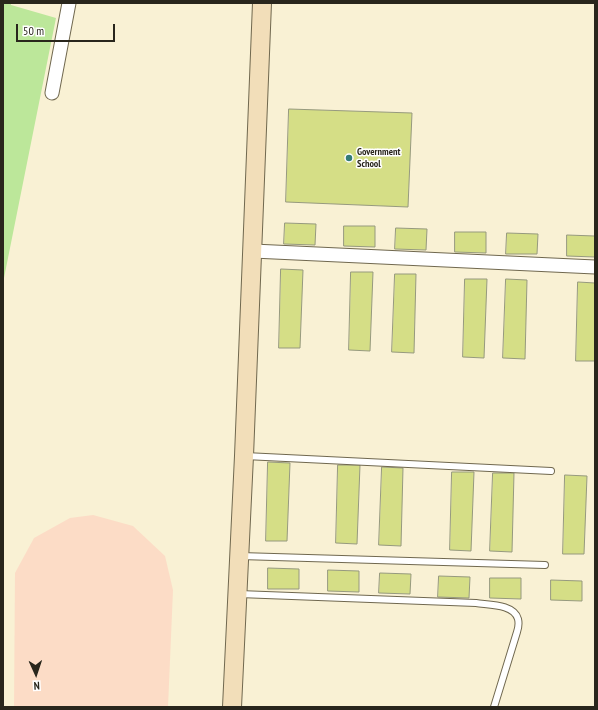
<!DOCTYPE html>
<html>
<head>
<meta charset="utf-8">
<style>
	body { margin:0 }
	#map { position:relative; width:598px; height:710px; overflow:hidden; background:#f9f1d4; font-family:"PT Sans Narrow",sans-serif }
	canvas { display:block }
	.frame { position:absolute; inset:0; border:4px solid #29261c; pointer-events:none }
	.north { position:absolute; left:16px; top:654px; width:40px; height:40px; -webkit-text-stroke:3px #fff; paint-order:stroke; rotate:177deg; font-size:11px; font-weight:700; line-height:16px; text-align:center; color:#29261c }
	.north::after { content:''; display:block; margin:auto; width:14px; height:18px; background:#29261c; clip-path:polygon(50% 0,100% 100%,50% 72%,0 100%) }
	.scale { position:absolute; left:16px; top:24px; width:99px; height:18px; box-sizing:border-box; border:2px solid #29261c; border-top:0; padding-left:5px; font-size:12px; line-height:14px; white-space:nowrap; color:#29261c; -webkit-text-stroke:3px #fff; paint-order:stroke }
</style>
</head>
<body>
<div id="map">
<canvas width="598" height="710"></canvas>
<div class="frame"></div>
<div class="north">N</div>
<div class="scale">50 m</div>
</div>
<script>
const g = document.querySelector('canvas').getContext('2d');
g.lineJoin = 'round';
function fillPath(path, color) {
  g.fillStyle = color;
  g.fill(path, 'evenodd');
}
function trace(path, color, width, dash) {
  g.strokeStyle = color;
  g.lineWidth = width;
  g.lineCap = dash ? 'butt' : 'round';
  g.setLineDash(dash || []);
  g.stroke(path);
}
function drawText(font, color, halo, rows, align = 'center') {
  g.font = font + ' "PT Sans Narrow",sans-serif';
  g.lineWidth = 3;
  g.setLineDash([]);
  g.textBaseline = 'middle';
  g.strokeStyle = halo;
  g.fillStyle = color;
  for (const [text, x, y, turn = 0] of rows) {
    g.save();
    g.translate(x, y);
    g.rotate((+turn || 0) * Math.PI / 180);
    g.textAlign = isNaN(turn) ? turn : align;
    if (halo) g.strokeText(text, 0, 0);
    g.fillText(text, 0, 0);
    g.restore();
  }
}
fillPath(new Path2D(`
	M93,515L133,526L165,556L173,590L168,707H14L15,573L34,538L70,518Z`), '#fcdcc6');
fillPath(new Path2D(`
	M3,3H11V5L56,18L3,283Z`), '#bce79a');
const building = new Path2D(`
	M289,109L412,113L408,207L286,202Z
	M285,223L316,224L315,245L284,244Z
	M344,226H375V247L344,246Z
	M396,228L427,229L426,250L395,249Z
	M455,232H486V253L455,252Z
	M507,233L538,234L537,254H506Z
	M567,235L595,236V257L567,256Z
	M281,269L303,270L300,348H279Z
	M351,272H373L370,351L349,350Z
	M395,274H416L414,353L392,352Z
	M465,279H487L484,358L463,357Z
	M506,279L527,280L525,359L503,358Z
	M578,282L595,283V361H576Z
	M268,462L290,463L287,541H266Z
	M338,465H360L357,544L336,543Z
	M382,467L403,468L401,546L379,545Z
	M452,472H474L471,551L450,550Z
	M493,473H514L512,552L490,551Z
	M565,475L587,476L584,554H563Z
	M268,568L299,569V589H268Z
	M328,570L359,571V592L328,591Z
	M380,573L411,574L410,594L379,593Z
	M439,576L470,577L469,598L438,597Z
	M490,578H521V599L490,598Z
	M551,580L582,581V601L551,600Z`);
fillPath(building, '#d5de86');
trace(building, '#96997e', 1);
const service = new Path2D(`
	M245,456L551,471
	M240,556L545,565
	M239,594L476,603C489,605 514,604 518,619C519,623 518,629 517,632L494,707`);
const minor = new Path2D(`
	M52,93L69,3
	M253,251L595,267`);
const secondary = new Path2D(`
	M232,707L244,456L262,3`);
trace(service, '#70684f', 8);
trace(minor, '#70684f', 15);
trace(secondary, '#70684f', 20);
trace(service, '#fff', 6);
trace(minor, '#fff', 13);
trace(secondary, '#f2deb9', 18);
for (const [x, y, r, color] of [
	[349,158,4,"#337b77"]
]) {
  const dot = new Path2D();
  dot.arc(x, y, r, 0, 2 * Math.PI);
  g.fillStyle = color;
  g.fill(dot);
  trace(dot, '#fff', 1.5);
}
drawText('bold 10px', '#29261c', '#fff', [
	["Government",357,152],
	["School",357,164]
], 'left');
</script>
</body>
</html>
